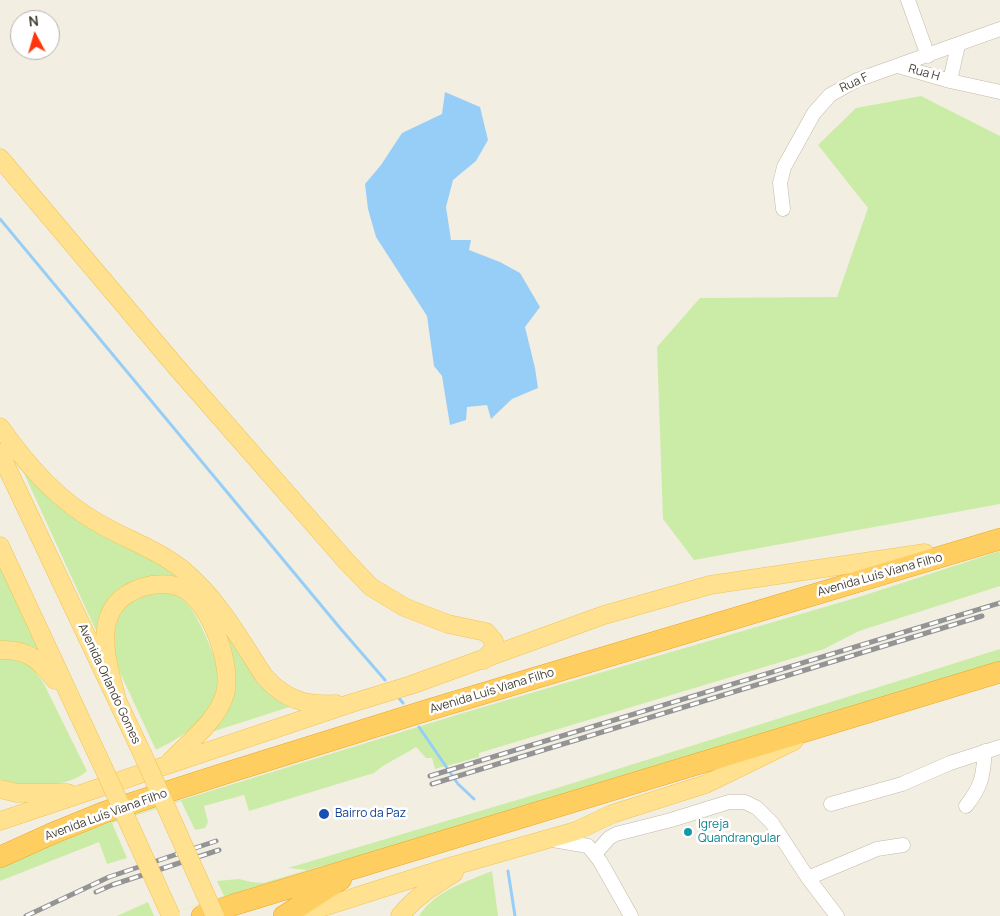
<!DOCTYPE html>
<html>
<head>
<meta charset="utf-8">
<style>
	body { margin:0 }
	#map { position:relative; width:1000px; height:916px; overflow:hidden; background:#f3eee2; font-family:Manrope,sans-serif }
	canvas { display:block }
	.north { position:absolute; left:10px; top:10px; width:50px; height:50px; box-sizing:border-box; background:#fff; border:1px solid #b5b2ad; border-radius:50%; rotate:354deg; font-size:14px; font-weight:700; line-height:20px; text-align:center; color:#453e32 }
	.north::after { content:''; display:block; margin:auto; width:18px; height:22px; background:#ff360d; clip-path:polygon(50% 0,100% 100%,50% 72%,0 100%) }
</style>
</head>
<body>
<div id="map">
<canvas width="1000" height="916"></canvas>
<div class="north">N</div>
</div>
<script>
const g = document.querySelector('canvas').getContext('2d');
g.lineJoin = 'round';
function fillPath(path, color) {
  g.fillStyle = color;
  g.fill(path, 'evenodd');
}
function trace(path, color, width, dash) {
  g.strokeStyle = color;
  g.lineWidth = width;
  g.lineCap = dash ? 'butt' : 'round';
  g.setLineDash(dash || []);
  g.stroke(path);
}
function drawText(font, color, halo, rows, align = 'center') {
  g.font = font + ' Manrope,sans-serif';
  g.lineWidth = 5;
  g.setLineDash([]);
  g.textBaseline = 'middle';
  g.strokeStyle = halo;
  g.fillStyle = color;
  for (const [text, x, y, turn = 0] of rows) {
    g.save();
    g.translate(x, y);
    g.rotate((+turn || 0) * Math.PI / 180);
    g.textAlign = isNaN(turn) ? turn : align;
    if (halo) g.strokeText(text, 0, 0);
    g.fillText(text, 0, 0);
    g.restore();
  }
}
fillPath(new Path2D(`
	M921,96L1000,136V504L694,560L663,519L657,347L700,298L837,297L868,208L818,145L856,108Z
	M16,456C43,489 74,516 111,536C142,553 176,567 201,593C229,624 241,668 274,694C282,699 290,701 299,704L199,736C210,725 222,715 228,701C243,670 213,597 182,584C146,569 103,593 101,633L98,635Z
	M1000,551V586L859,631L824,649L479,753V757L435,769L432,758H426L416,747C401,757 388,761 374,773L249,811L244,795L204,806L208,822L205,828L195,830L181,801L112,823L127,858L107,864L99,842L0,881V868L31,854L110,822L463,713L862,596Z
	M0,564L42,653L0,643Z
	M149,592C160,593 173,592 183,599C196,609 216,658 220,675C221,680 219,692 216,697C205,723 180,738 156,750L115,662L111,637L115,617L128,601Z
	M1000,649V662L416,840L309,870L162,916L224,896L217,881L239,879L251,882L263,883L307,870L288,868L554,789Z
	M0,656H14L31,666L43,682L87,771C67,789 24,788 0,779Z
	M492,871L498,916H419C435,891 465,882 492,871Z
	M148,902L154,916H117Z`), '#cbeca6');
fillPath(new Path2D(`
	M445,92L480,107L488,140L476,161L453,180L446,207L451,240H471L469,250L500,262L520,273L540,307L525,327L535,368L538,388L512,399L491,419L487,405L467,407L466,420L450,425L442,376L434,366L427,316L376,237L368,209L365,184L381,165L402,133L442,114Z`), '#97cef7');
trace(new Path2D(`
	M0,219L340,628L385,680
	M398,697L403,703
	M419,727L458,784L474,799
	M508,871L515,916`), '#97cef7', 3);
const minor = new Path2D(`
	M908,0L928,56
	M898,66L950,81L1000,92
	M950,81L958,45
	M783,209L780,183L784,167L814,113L830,95L857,80L1000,29
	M831,804L902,784L950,763L1000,747
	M966,806C982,786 983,776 985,751
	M553,840L588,846L600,861L631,916
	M595,854L609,838L616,834L671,820L729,802H745L757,808L772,823L808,878L837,916
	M808,878L877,849L903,845`);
const major = new Path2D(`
	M0,158L178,369L346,561L371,587L404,607L448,624L486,632L494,641V648L484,660
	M0,427C27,465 58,501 100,524C128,540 158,550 183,570C217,598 240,639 264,676C284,699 305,706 336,704
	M0,453L142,753
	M0,546L103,767
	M0,650C27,649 39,659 55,680
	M116,696C105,655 90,604 143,587C156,583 172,583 184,589C210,603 233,665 225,694C217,722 187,743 168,764
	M0,789L17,793H68
	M0,821L352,703L411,685L604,615L710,585L925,553
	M295,916L446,868L576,831L612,814L706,784L794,741
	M400,916C415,897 434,885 454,873`);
const highway = new Path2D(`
	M0,857L51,834L105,812L223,774L428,710L1000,539
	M202,916L233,905L1000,672
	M284,916L341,879`);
trace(minor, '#c2b9a7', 15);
trace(major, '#efc454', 19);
trace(highway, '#eda622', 22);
trace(minor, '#fff', 14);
trace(major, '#ffe18f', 18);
trace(highway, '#ffce61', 21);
const rail = new Path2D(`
	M430,776L1000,603
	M432,784L982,616
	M96,892L112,885L219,850
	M26,916L109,877L216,841`);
trace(rail, '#949494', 5);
trace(rail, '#fff', 3, [9]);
const majorBridge = new Path2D(`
	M142,753L215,916
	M103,767L171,916`);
trace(majorBridge, '#efc454', 19, []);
trace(majorBridge, '#ffe18f', 18);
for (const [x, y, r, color] of [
	[324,814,6,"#1a4fb4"],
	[688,832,5,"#0f9aa8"]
]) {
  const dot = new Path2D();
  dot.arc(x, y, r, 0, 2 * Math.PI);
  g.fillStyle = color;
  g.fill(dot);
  trace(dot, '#fff', 2);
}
drawText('12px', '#453e32', '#fff', [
	["Rua H",924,73,16],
	["Rua F",854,83,-25],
	["Avenida Luís Viana Filho",880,575,-16],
	["Avenida Orlando Gomes",109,684,65],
	["Avenida Luís Viana Filho",492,691,-17],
	["Avenida Luís Viana Filho",106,815,-20]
]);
drawText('12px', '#164399', '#fff', [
	["Bairro da Paz",335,814]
], 'left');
drawText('12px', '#0d838f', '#fff', [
	["Igreja",698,825],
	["Quandrangular",698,839]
], 'left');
</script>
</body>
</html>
